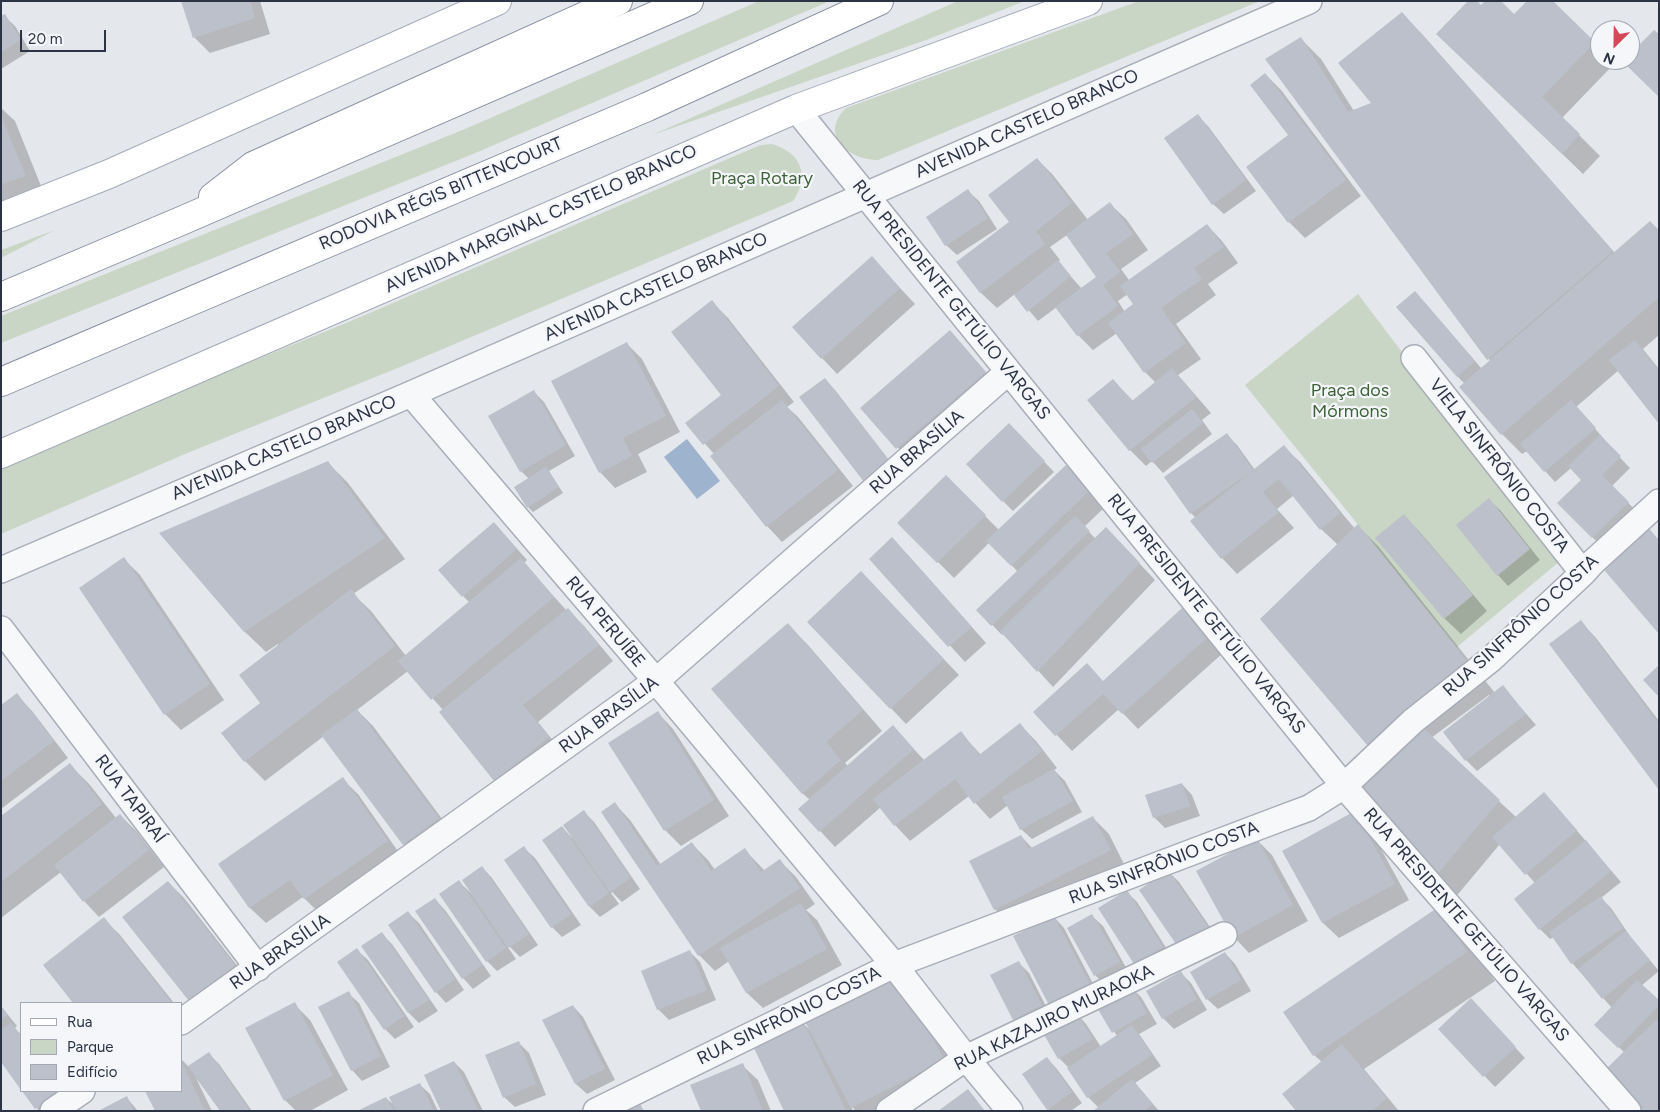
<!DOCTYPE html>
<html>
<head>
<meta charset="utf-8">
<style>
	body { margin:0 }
	#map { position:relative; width:1660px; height:1112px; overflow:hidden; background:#e4e7ec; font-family:Figtree,sans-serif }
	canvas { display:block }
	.frame { position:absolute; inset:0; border:2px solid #2b3345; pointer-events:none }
	.legend { position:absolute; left:20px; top:1002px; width:162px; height:90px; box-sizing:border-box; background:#f4f6f9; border:1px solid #a4a8b1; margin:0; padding:6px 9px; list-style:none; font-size:15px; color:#2b3345 }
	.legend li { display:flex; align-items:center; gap:10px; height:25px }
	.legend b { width:25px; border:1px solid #a4a8b1 }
	.north { position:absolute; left:1590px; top:20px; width:50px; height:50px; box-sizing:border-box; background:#f4f6f9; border:1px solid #a4a8b1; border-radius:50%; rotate:203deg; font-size:14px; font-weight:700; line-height:20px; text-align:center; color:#2b3345 }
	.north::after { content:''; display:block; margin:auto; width:18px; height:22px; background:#d34757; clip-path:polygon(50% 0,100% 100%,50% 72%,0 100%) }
	.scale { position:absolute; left:20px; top:30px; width:86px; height:22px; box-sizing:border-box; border:2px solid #2b3345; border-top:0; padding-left:6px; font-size:15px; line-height:18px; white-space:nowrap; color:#2b3345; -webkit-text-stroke:4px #f4f6f9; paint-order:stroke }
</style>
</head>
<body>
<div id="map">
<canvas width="1660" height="1112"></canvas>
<div class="frame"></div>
<ul class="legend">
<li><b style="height:6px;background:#fff"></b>Rua</li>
<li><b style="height:14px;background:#c9d6c5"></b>Parque</li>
<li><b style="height:14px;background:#bbc0ca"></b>Edifício</li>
</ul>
<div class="north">N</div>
<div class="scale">20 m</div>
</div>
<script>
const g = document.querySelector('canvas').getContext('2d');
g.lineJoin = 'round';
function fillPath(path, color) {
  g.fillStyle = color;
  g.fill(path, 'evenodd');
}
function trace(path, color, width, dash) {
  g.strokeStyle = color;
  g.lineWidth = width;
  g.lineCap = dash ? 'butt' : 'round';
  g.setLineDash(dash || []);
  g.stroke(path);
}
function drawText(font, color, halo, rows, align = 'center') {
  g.font = font + ' Figtree,sans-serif';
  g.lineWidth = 4.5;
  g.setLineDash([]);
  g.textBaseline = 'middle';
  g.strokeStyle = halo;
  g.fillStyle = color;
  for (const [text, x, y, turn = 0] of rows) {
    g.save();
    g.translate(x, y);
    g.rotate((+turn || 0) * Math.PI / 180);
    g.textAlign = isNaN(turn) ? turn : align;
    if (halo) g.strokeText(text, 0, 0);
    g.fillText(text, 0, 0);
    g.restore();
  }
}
fillPath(new Path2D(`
	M759,1H830L473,154L1,343V316L465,129Z
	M958,1H1025L929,39L652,135Z
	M1139,1H1260L878,160C849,160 818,135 846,108Z
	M772,144C800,152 811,175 793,201L405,365L185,454L1,534V467L44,446L351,321L751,149L761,145Z
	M55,230L1,258V250Z
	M1358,294L1560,561L1457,647L1245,385Z`), '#c9d6c5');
fillPath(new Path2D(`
	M687,439L720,481L697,499L664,457Z`), '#9eb3cd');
fillPath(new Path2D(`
	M182,1H260L270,34L210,53L195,38Z
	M1551,1L1600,48V60H1612L1615,63L1562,118L1600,156L1583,174L1459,54L1481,7L1514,16Z
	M1402,14L1422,34L1615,253L1659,231V335L1643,349L1659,369V422L1619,370L1576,407L1605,440L1604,441L1630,468L1612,486L1638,513L1603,548L1559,503L1583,480L1571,468L1555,482L1527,451L1522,454L1502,434L1465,384L1457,376L1425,303L1482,369L1491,362L1267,59L1301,39L1321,59L1354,111L1373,103Z
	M4,16L15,26L30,51L1,69V18Z
	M1265,74L1281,90L1361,196L1305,238L1289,222L1247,167L1290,135Z
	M1,108L15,121L45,196L1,211Z
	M1198,116L1208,126L1256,191L1224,214L1213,204Z
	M1037,159L1053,175L1088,220L1110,204L1126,219L1148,250L1121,269L1129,280L1207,225L1222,241L1238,263L1208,284L1216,295L1176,324L1201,359L1178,375L1211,413L1202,420L1212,434L1163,473L1152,461L1146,466L1130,450L1089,401L1113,380L1133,401L1156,383L1145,372L1117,333L1093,350L1078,335L1057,307L1038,321L1015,294L997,308L981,293L958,263L1011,222ZM1067,235L1098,277L1082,289L1058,262L1060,260L1050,247ZM1128,294L1135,305L1125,312L1118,301Z
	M968,191L979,201L997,229L957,255L946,245Z
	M887,274L915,304L837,374L822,358Z
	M712,302L728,318L794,402L787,407L798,417L853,486L782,542L767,526L714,454L687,423L722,395Z
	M950,332L1000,388L913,464L862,408Z
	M626,343L642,359L680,432L638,454L647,472L615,488L600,472Z
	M825,379L835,390L899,473L875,491Z
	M533,391L544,402L575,456L549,471L563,493L533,512L528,507L529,479L521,471Z
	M1226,434L1237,445L1255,470L1284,447L1300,462L1355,529L1358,526L1378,546L1495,693L1503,687L1536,725L1477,771L1466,760L1444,733L1490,697L1489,695L1431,738L1516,817L1554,804L1621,882L1601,898L1611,908L1632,939L1659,971L1641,986L1659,1002V1111L1624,1052L1606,1035L1612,1008L1572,963L1554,937L1550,939L1540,929L1535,883L1500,844L1454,899L1434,878L1382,758L1338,545L1321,529L1294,495L1277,509L1294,528L1237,574L1222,558L1196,518L1191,513Z
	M1019,435L1054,472L1013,511L1003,501Z
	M328,463L348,483L405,559L353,594L371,611L406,656L469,602L463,596L504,534L527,560L524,563L567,611L568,610L584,626L613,661L538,722L563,753L511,796L495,780L443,710L408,671L357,710L373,726L454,835L420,860L404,844L324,736L265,781L245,761L279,646L278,644L266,652L245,632L161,533Z
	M1066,467L1105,507L1084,527L1096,539L1122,545L1155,580L1053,687L1004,633L1002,635L978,610L1018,572L990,542L954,578L899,523L946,477L999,530Z
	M1489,500L1500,510L1540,560L1508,586L1498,575Z
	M1403,516L1419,531L1487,611L1461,634L1445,619L1377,538Z
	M908,555L986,643L965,662L871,559Z
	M124,559L140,575L224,700L181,730L165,714Z
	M876,588L959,675L906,724L809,622Z
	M1182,610L1223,653L1138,729L1119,709L1072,751L1035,712L1103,682Z
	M1581,622L1596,638L1659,721V788Z
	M788,625L808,645L882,731L845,763L848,766L893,727L925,761L961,733L981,755L1020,725L1036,741L1057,768L1054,770L1065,781L1082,812L1032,839L1021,829L1008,805L990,819L969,796L910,841L895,825L881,807L835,847L800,809L810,800L802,793Z
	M17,695L32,711L68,758L1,809V707Z
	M658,713L673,729L729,816L681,846L665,830L610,743Z
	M70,765L90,785L116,818L120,815L136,831L164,867L99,917L84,901L61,872L1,918V818Z
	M342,779L358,794L402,857L320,914L303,897L266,923L250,908L219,865Z
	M1182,784L1192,795L1200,816L1165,828L1155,818L1147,796Z
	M615,804L630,820L661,865L692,844L708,860L715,870L745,850L765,871L780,861L796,877L815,904L806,910L817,920L842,965L763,1008L747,993L729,961L715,971L699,955L603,812Z
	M584,812L594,822L640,889L622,902L612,892L611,893L619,904L600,917L590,907L562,827L572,838Z
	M1354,813L1370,829L1409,900L1339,938L1323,923L1284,852Z
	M1093,818L1109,834L1125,866L1011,925L995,909L1021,836L1033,849Z
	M1257,840L1272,855L1308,921L1249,953L1234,937Z
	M524,848L535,858L581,925L562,937L552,927Z
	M482,867L492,878L538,945L520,957L508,945L507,946L516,959L497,971L487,961L459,882L471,893Z
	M1168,871L1179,882L1217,937L1189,956Z
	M168,882L184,898L250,982L190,1000Z
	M1127,892L1137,902L1172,957L1146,974L1135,963L1100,908Z
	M435,899L445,910L491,976L473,989L463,978Z
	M1437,910L1465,938L1495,981L1364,1069L1399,1111H1298L1322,1062L1314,1055L1285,1012Z
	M408,913L419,923L464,990L446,1003L436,992Z
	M1092,916L1103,926L1129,973L1106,986L1095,975Z
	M1054,917L1064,928L1100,997L1061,1016Z
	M104,919L120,935L174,1003H74L45,966Z
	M381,933L392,944L438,1011L419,1023L409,1013L363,946Z
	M357,950L368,960L414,1027L395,1039L385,1029Z
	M690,952L700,962L716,1000L669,1020L658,1009Z
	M1225,953L1235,964L1251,991L1218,1009L1207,999Z
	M1018,962L1029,973L1051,1016L1025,1029L1014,1019Z
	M1181,973L1191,983L1207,1010L1174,1029L1163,1018L1148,991Z
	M910,985L958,1076L892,1111H856L851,1106L853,1111H786L802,1022L810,1030Z
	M1131,987L1141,997L1157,1024L1139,1034L1161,1066L1135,1083L1159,1111H1095L1099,1108L1088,1097L1070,1069L1059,1058L1076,1013L1086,1024L1101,1047L1117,1036L1098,1006Z
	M348,993L359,1003L390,1067L362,1081L352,1070Z
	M294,1004L310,1020L348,1090L310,1111H296L285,1100Z
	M1,1006L17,1026L15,1028L21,1035V1087L1,1060Z
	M573,1006L583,1017L615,1080L587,1094L576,1084L544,1020Z
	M1481,1011L1525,1058L1495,1087L1440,1029Z
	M519,1043L529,1053L546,1095L515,1107L504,1097Z
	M209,1054L219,1064L252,1111H221L196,1078L212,1111H156L147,1091H181V1059L189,1067Z
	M1047,1058L1057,1069L1082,1103L1071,1111H1050L1048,1109Z
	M454,1062L464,1072L483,1111H443Z
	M742,1065L758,1080L771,1111H702Z
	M419,1084L430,1094L438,1111H360L386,1098L395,1106Z
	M24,1091H62L57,1111H39Z
	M127,1098L138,1111H101Z`), '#0003');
fillPath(new Path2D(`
	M181,1H250L255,18L193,38Z
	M1468,1H1477L1481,5L1485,1H1501L1514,14L1527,1H1553L1595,42L1542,97L1580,134L1562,154L1436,34Z
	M1402,12L1613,251L1487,360L1265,59L1301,37L1348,112L1371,103L1338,63Z
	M5,14L21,40L1,52V16Z
	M1654,30L1659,34V97L1623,62L1625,60H1630V54Z
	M1265,73L1346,180L1288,223L1246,167L1288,135L1250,85Z
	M1198,114L1246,180L1212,205L1164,138Z
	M1,116L26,176L1,184Z
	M1037,158L1072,203L1036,231L1045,244L980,293L956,262L1009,222L988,195Z
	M968,189L988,218L945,246L926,217Z
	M1110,202L1133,234L1106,253L1120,272L1103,285L1118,306L1077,336L1055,307L1096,277L1066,235Z
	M1650,221L1659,230V297L1501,435L1459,387Z
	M1207,224L1224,247L1194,268L1202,279L1161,308L1186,343L1144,373L1108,323L1133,304L1120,286Z
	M872,256L900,288L821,359L792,327Z
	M1058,260L1071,276L1027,312L1014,295Z
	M1415,291L1475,361L1457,377L1396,307Z
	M712,300L779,386L703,445L685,423L721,395L671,332Z
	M950,330L986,372L896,449L860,408Z
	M1635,340L1659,370V424L1609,360Z
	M627,342L666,416L623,438L632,456L599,473L551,381Z
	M1172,368L1196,397L1129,451L1087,400L1113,379L1132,401Z
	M825,378L890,462L864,482L799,397Z
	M534,390L566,445L520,472L488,416Z
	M782,400L838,470L766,527L710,456Z
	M1571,400L1596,428L1544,472L1520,444Z
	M1192,409L1203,423L1152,463L1141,449Z
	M1009,423L1045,461L1002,502L966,464Z
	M1227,433L1253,470L1284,445L1340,513L1320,530L1279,479L1263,492L1279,512L1221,559L1190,521L1251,472L1190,514L1164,477Z
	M1600,435L1621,456L1602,475L1629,502L1592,538L1557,503L1581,480L1568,466Z
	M328,461L385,538L244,632L159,533Z
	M1066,465L1090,490L1011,566L986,541Z
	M546,467L559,487L527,508L514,487Z
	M946,475L986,515L937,563L897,523Z
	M1489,498L1530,549L1497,576L1456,525Z
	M1404,514L1473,595L1444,619L1375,538Z
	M1075,516L1090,531L991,626L976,610Z
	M494,522L517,549L462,597L438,570Z
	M1358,524L1474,670L1373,752L1260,619Z
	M1646,525L1659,540V634L1599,564Z
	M1106,527L1140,563L1037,672L1000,631Z
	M892,537L972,627L948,647L869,559Z
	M124,557L210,684L164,715L79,588Z
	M521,558L554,597L431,700L398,661Z
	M861,571L944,659L890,709L807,622Z
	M351,589L395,646L244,762L221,733L260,703L239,675Z
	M568,608L599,645L523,705L549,737L494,781L439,712Z
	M1182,608L1208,637L1122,714L1103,694L1055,736L1033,712L1087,663L1103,681Z
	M1581,620L1659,724V790L1549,644Z
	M788,623L863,710L826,742L841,760L802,794L711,689Z
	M1659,665V697L1643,680Z
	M1503,685L1526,714L1465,761L1443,732Z
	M17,693L54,741L1,781V705Z
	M357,709L439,818L403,845L321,735Z
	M658,711L714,800L664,831L608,743Z
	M1020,723L1042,751L974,804L955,779L894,826L873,799L961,731L979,755Z
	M1419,724L1500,800L1433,879L1352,783Z
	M893,725L914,749L819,832L798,809Z
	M70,763L102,804L1,882V816Z
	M1054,769L1073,801L1020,830L1002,797Z
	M343,777L388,841L304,899L290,880L249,908L218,864Z
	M1182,783L1190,806L1153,818L1145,795Z
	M1544,792L1577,830L1525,875L1492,837Z
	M615,802L657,866L692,842L711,871L745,848L761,872L780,859L800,888L698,956L601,812Z
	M584,810L631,878L610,892L563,825Z
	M1355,811L1395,884L1322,923L1282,851Z
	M120,814L149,850L83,902L54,865Z
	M1093,816L1111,850L994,910L969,861L1021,835L1029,849Z
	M562,826L609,893L589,907L542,840Z
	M1257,838L1293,905L1233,938L1196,871Z
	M1586,840L1611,871L1539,930L1514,899Z
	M524,846L571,914L551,928L504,860Z
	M482,866L529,934L508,948L462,880Z
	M1168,870L1208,927L1178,947L1139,890Z
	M459,880L506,948L486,962L439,894Z
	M168,881L235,965L189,1001L122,917Z
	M1127,890L1163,947L1134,964L1098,908Z
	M1601,896L1623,928L1571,964L1549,932Z
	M435,898L482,965L462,979L415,911Z
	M801,903L827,949L746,993L720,948Z
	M1437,908L1467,952L1313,1056L1283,1012Z
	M408,911L455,979L435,993L388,925Z
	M1092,914L1120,962L1094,976L1067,928Z
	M1054,916L1091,986L1050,1007L1013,936Z
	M104,917L172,1003H73L43,965Z
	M1626,931L1650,960L1602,999L1578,969Z
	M382,932L429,1000L408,1013L361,946Z
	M357,948L404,1016L384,1030L337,962Z
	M690,950L707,990L657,1010L641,971Z
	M1225,952L1241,980L1206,1000L1190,972Z
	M1019,961L1042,1005L1013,1020L990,975Z
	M894,967L944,1060L851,1108L802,1016Z
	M1181,971L1197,999L1162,1019L1146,991Z
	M1637,980L1659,1000V1005L1618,1048L1594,1025Z
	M1131,985L1147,1013L1112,1033L1096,1006Z
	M349,991L381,1056L351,1071L318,1007Z
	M1471,998L1516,1047L1483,1077L1438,1029Z
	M295,1002L333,1075L284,1101L245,1028Z
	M573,1005L605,1069L575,1084L542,1020Z
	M1,1007L8,1015L1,1020Z
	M1076,1012L1093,1039L1058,1059L1042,1031Z
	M1656,1020L1659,1024V1111H1636L1604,1071Z
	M803,1021L846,1111H784L752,1044Z
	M11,1023L21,1037V1090L1,1062V1030Z
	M1132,1025L1152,1055L1087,1098L1067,1068Z
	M519,1041L536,1084L503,1098L485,1055Z
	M1342,1044L1387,1098L1372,1111H1296L1282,1094Z
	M209,1052L250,1111H220L188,1066Z
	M1047,1057L1072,1092L1047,1110L1022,1074Z
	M181,1061L205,1111H155L145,1091H181Z
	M454,1061L479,1111H441L424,1075Z
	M743,1063L763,1111H701L690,1085Z
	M1132,1079L1153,1104L1144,1111H1093Z
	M420,1083L434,1111H396L389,1097Z
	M968,1089L985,1111H938Z
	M22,1091H60L35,1109Z
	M127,1096L134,1111H98Z
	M386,1097L394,1111H357Z
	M639,1102L644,1111H621Z`), '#bbc0ca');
const minor = new Path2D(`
	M796,109L1344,786L1628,1111
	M1414,358L1583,573
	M411,394L656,681L894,965L966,1058L1010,1111
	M1,570L411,394L1309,1
	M1,629L258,968
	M181,1022L656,681L1008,372
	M53,1111L82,1091
	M596,1111L894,965L1282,818L1309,808L1344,786L1413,721L1490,660L1583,573L1593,562L1659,502
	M889,1111L966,1058L1224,935`);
const primary = new Path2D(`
	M1,217L109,174L497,1
	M1,454L796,109L1088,1`);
const motorway = new Path2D(`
	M213,197L253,166L618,1
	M1,297L181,221L689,1
	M1,382L647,107L879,1`);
trace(minor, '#a9adb7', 28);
trace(primary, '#a3abb8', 30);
trace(motorway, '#8b93a3', 30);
trace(minor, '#f7f8fa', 25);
trace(primary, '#fff', 28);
trace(motorway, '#fff', 28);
drawText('18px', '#2b3345', '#f4f6f9', [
	["AVENIDA CASTELO BRANCO",1027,124,-24],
	["RODOVIA RÉGIS BITTENCOURT",441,194,-23],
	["AVENIDA MARGINAL CASTELO BRANCO",541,219,-24],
	["AVENIDA CASTELO BRANCO",656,287,-24],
	["RUA PRESIDENTE GETÚLIO VARGAS",951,300,51],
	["AVENIDA CASTELO BRANCO",284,448,-23],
	["RUA BRASÍLIA",917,452,-41],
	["VIELA SINFRÔNIO COSTA",1499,466,52],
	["RUA PRESIDENTE GETÚLIO VARGAS",1206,614,51],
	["RUA PERUÍBE",605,622,50],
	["RUA SINFRÔNIO COSTA",1521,626,-42],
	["RUA BRASÍLIA",609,715,-36],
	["RUA TAPIRAÍ",130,799,53],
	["RUA SINFRÔNIO COSTA",1164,863,-21],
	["RUA PRESIDENTE GETÚLIO VARGAS",1466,925,49],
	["RUA BRASÍLIA",280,952,-35],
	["RUA SINFRÔNIO COSTA",789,1016,-26],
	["RUA KAZAJIRO MURAOKA",1054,1018,-26]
]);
drawText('18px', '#3e6237', '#f4f6f9', [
	["Praça Rotary",762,179],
	["Praça dos",1350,391],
	["Mórmons",1350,412]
]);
</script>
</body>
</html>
